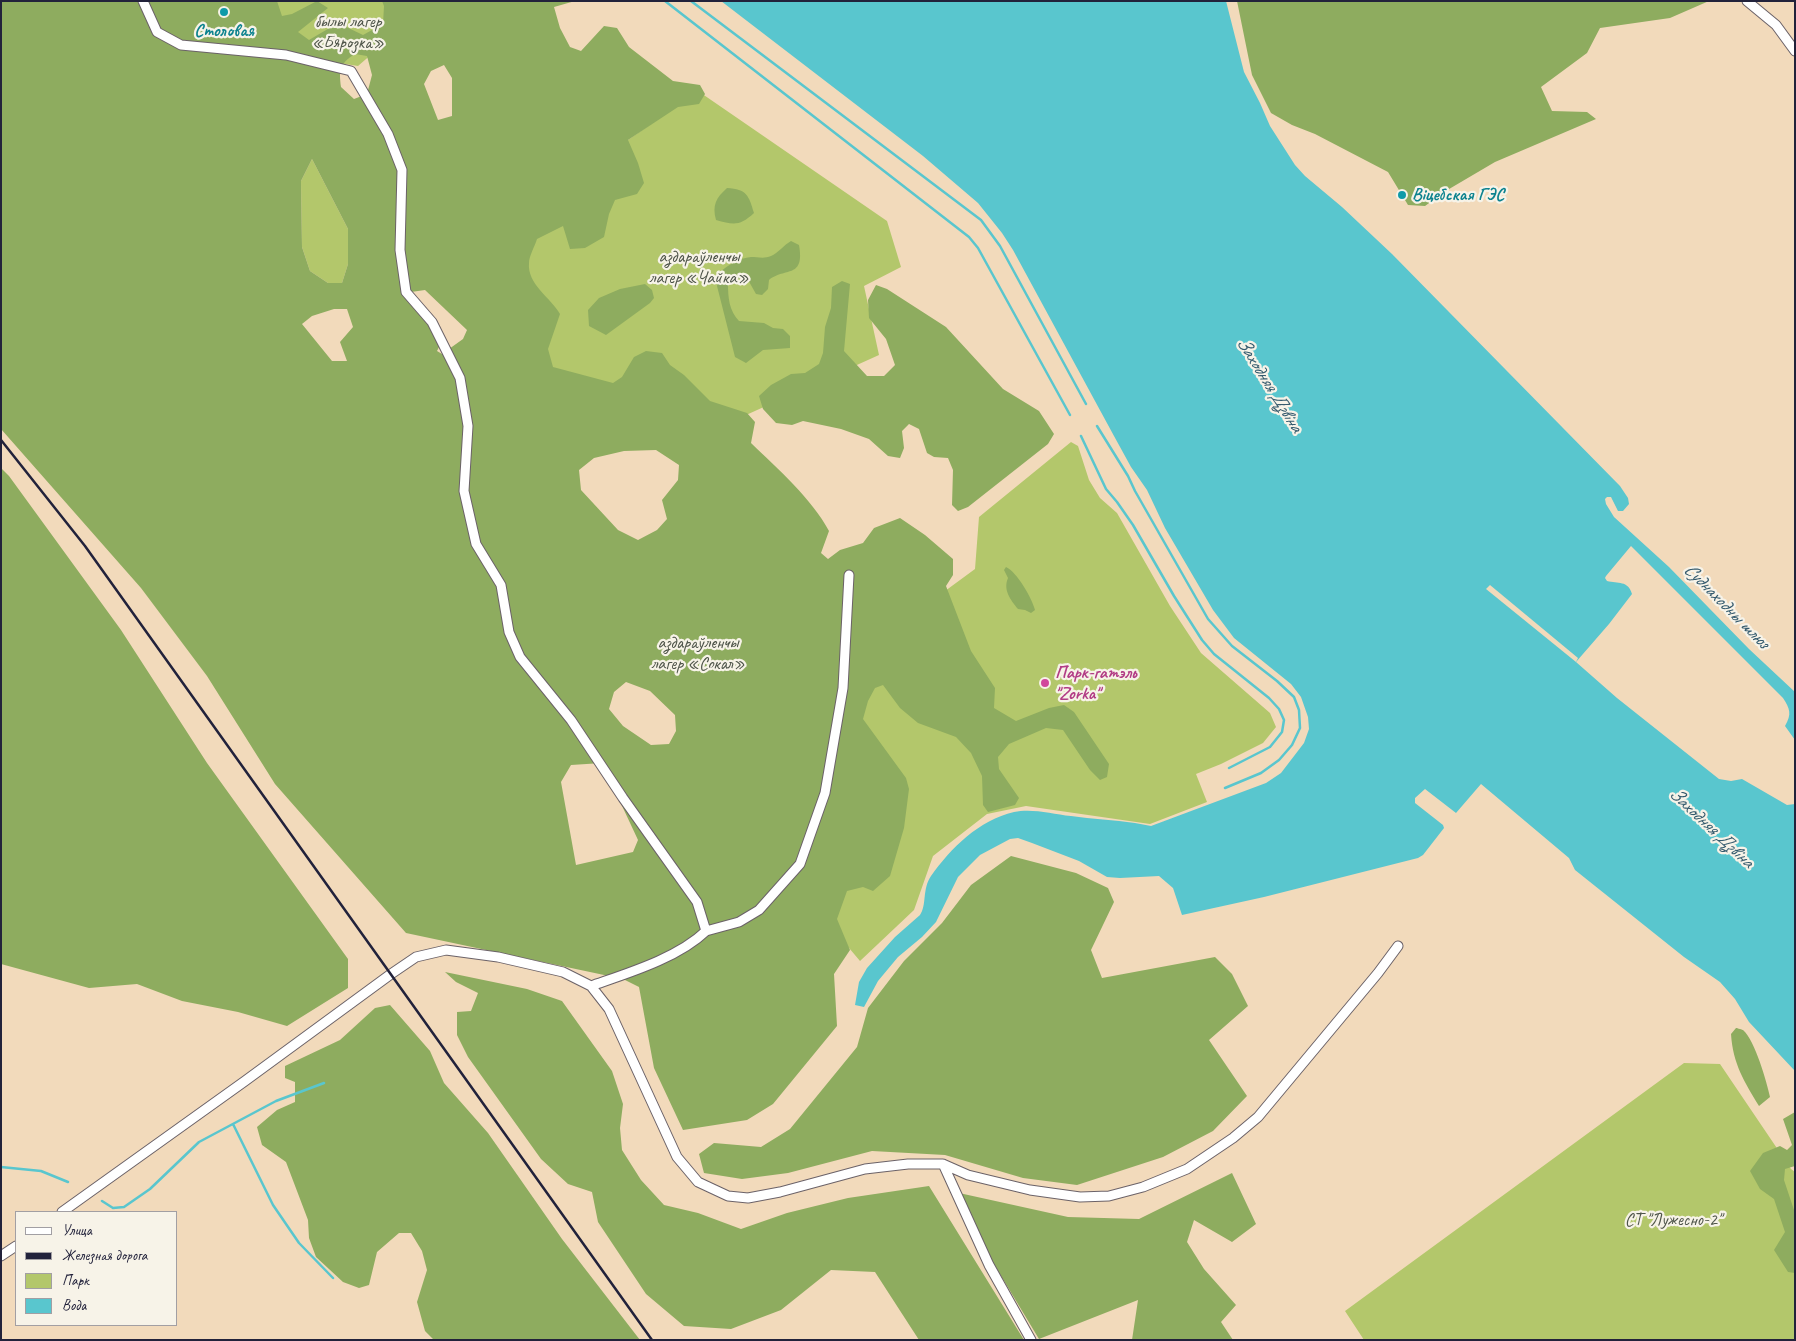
<!DOCTYPE html>
<html>
<head>
<meta charset="utf-8">
<style>
	body { margin:0 }
	#map { position:relative; width:1796px; height:1341px; overflow:hidden; background:#f2dabb; font-family:Caveat,sans-serif }
	canvas { display:block }
	.frame { position:absolute; inset:0; border:2px solid #22223b; pointer-events:none }
	.legend { position:absolute; left:15px; top:1211px; width:162px; height:115px; box-sizing:border-box; background:#f7f3e8; border:1px solid #a29fa3; margin:0; padding:6px 9px; list-style:none; font-size:15px; color:#22223b }
	.legend li { display:flex; align-items:center; gap:10px; height:25px }
	.legend b { width:25px; border:1px solid #a29fa3 }
</style>
</head>
<body>
<div id="map">
<canvas width="1796" height="1341"></canvas>
<div class="frame"></div>
<ul class="legend">
<li><b style="height:6px;background:#fff"></b>Улица</li>
<li><b style="height:6px;background:#22223b"></b>Железная дорога</li>
<li><b style="height:14px;background:#b3c76b"></b>Парк</li>
<li><b style="height:14px;background:#59c6ce"></b>Вода</li>
</ul>
</div>
<script>
const g = document.querySelector('canvas').getContext('2d');
g.lineJoin = 'round';
function fillPath(path, color) {
  g.fillStyle = color;
  g.fill(path, 'evenodd');
}
function trace(path, color, width, dash) {
  g.strokeStyle = color;
  g.lineWidth = width;
  g.lineCap = dash ? 'butt' : 'round';
  g.setLineDash(dash || []);
  g.stroke(path);
}
function drawText(font, color, halo, rows, align = 'center') {
  g.font = font + ' Caveat,sans-serif';
  g.lineWidth = 4.5;
  g.setLineDash([]);
  g.textBaseline = 'middle';
  g.strokeStyle = halo;
  g.fillStyle = color;
  for (const [text, x, y, turn = 0] of rows) {
    g.save();
    g.translate(x, y);
    g.rotate((+turn || 0) * Math.PI / 180);
    g.textAlign = isNaN(turn) ? turn : align;
    if (halo) g.strokeText(text, 0, 0);
    g.fillText(text, 0, 0);
    g.restore();
  }
}
fillPath(new Path2D(`
	M149,1H433L358,66L203,41Z
	M698,91L887,221L901,267L864,286L879,355L735,420L511,384L478,245Z
	M312,159L348,229V264L342,283H328L310,271L302,247L301,181Z
	M1071,442L1078,446L1089,480L1100,498L1117,513L1170,606L1201,653L1270,713L1276,727L1263,743L1221,764L1196,774L1207,802L1150,824L1026,806L987,814L933,856L914,910L860,961L807,898L862,652L975,569L979,517Z
	M1684,1063L1720,1064L1791,1169L1795,1172V1340H1364L1345,1311Z`), '#b3c76b');
fillPath(new Path2D(`
	M1,1H277L282,16L292,14L317,1L328,8L298,32L309,40L338,23L363,35L383,24L384,6L382,1H575L554,7L560,28L570,47L581,51L604,26L617,28L629,47L673,81L700,85L705,94L699,104L678,107L628,140L638,163L644,183L637,194L615,200L609,214L604,237L585,248L570,249L563,226L537,239C535,246 529,256 529,263C527,284 550,297 560,314L548,349L553,367L613,383L622,377L634,357L646,351L662,353L670,365L684,375L710,401L747,413L755,422L751,443C778,469 812,499 829,531L821,553L828,559L840,550L863,543L874,528L900,518L925,535L953,559V575L946,586L971,651L995,688L994,708L1016,721L1049,708L1064,705L1074,712L1109,764L1107,777L1100,780L1090,770L1063,730L1046,728L1009,744L998,757L999,769L1019,798L1015,805L988,812L983,805L982,776L971,753L956,737L918,723L900,708L883,685L875,688L868,701L863,719L906,778L909,789L904,828L890,876L873,891L863,887L847,891L837,919L850,950L834,974L837,1026L773,1104L747,1120L683,1130L654,1068L639,987L623,979L406,933L275,784L207,676L141,588L1,429ZM355,54L367,56L372,75L367,94L354,99L341,87C339,70 339,64 355,54ZM444,65L452,78V116L438,120L424,84L431,71ZM312,159L348,229V264L342,283H328L310,271L302,247L301,181ZM425,290L467,330L463,339L442,354L437,351L443,339L411,292ZM334,309H347L353,327L340,342L347,361H332L302,324L312,316ZM656,450L679,465L678,480L662,500L667,519L657,530L638,540L618,530L581,490L579,470L594,458L624,451ZM626,682L650,691L675,715L676,731L669,744L651,745L623,726L609,709L614,692ZM602,763L638,840L633,852L576,865L561,782L571,765Z
	M1237,1H1709L1670,18L1600,28L1587,53L1541,87L1552,111L1587,112L1596,119L1495,162L1444,192L1425,206L1408,205L1388,172L1315,134L1292,125L1271,113L1252,75Z
	M727,188C747,189 749,196 754,213C740,226 734,225 716,220C712,205 716,198 727,188Z
	M791,241L799,245C805,279 785,267 769,280L768,289L762,295L756,294L747,278L736,279L728,284C728,297 729,311 739,321L764,323L773,328L783,329L790,336V348L763,350L746,363L735,357L717,286L719,273C728,265 739,258 751,257C758,257 764,259 771,256C778,253 784,245 791,241Z
	M842,281L850,284L844,351L867,376H884L895,365L886,339L869,318L868,300L876,285L887,289L946,327L1003,389L1039,411L1054,434L1048,444L968,507L958,511L952,505L953,470L948,458L934,457L927,453L919,429L909,424L902,431L904,448L900,458L888,456L869,439L841,429L803,421L792,425L776,423L763,409L759,396L771,385L791,374L805,373L819,364L823,353L825,327L831,308L832,287Z
	M645,284L652,290L654,298L650,303L606,335L589,326L588,310L599,298L620,289Z
	M1,468L9,476L121,630L207,763L348,959V988L287,1026L238,1012L182,1001L137,984L89,988L1,964Z
	M1006,567C1017,572 1032,598 1035,610L1031,613L1025,610L1018,609C1010,599 1003,590 1008,578L1004,570Z
	M1011,856L1076,873L1108,888L1114,902L1091,950L1102,978L1215,957L1232,974L1248,1006L1209,1040L1247,1096L1213,1131L1163,1157L1077,1185L1023,1178L945,1155L872,1151L788,1173L742,1179L704,1173L699,1154L714,1143L761,1147L790,1129L857,1047L868,1008L904,961L942,923L971,885Z
	M445,972L527,989L562,1001L612,1071L623,1104L620,1128L622,1150L641,1180L664,1205L698,1213L741,1229L787,1213L848,1198L929,1186L1024,1340H919L875,1272L831,1270L781,1310L731,1329L684,1326L646,1294L598,1222L592,1192L568,1184L541,1159L468,1057L457,1035V1012L471,1011L478,993L456,982Z
	M390,1005L430,1051L444,1083L488,1133L562,1239L640,1340H434L425,1331L417,1302L427,1270L422,1251L411,1233H399L377,1252L369,1285L359,1288L343,1282L316,1257L309,1238L308,1220L286,1162L262,1145L257,1127L277,1110L295,1102V1082L285,1078V1066L340,1040L375,1008Z
	M1736,1028C1737,1028 1743,1030 1743,1030C1755,1040 1767,1083 1770,1097L1759,1106C1744,1081 1733,1064 1731,1034Z
	M1795,1112V1166L1785,1169L1784,1180L1795,1213V1273L1788,1272L1774,1250L1785,1232L1774,1199L1760,1189L1750,1171L1763,1153L1780,1146L1787,1150L1792,1145L1783,1119Z
	M1232,1173L1256,1224L1232,1242L1194,1220L1187,1242L1204,1269L1236,1305L1221,1322L1233,1340H1132L1138,1300L1039,1339L950,1191L1068,1217L1139,1219Z`), '#8eac5f');
fillPath(new Path2D(`
	M721,1H1226L1244,72L1260,103L1270,126L1295,165L1305,176L1342,207L1392,254L1620,486L1628,498L1629,504L1623,511H1618L1611,497H1607L1605,499L1606,504L1614,517L1669,567L1749,649L1795,692V740L1785,726C1792,714 1790,709 1783,698L1631,546L1606,576L1605,578L1607,581C1618,584 1628,580 1632,594L1609,624L1576,662L1617,698L1719,779L1731,781L1742,779L1787,805L1795,804V1071L1749,1022L1735,999L1720,982L1684,957L1575,870L1569,858L1481,784L1456,813L1425,789L1415,798V803L1443,825L1444,828L1423,855L1418,858L1264,897L1182,915L1173,888L1159,876L1120,878L1107,877L1079,861L1032,843L1018,838L1010,839L980,855L958,877L936,922L922,937L898,957L878,981L864,1007L855,1005L859,982L867,968L895,937L920,915C927,905 922,889 931,876C951,848 979,820 1014,812C1032,808 1052,814 1071,816C1092,819 1114,820 1135,823L1151,826L1266,783L1281,773L1304,743L1309,729L1308,717L1301,697L1291,684L1234,638L1213,610L1165,528L1147,490L1131,467L1114,436L1013,250L1002,233L978,203L923,156Z`), '#59c6ce');
fillPath(new Path2D(`
	M1490,585L1578,658L1576,662L1486,589Z`), '#f2dabb');
trace(new Path2D(`
	M665,1L969,237L978,248L1070,415
	M691,1L981,220L1000,246L1086,404
	M1097,426L1128,476L1135,491L1208,619L1232,646L1277,681L1294,697L1299,710L1300,728L1292,745L1279,760L1261,773L1225,788
	M1081,436L1106,489L1117,502L1133,525L1174,596L1202,640L1214,654L1269,698L1279,709L1284,720L1282,732L1270,747L1229,768
	M233,1124L273,1205L299,1243L333,1278
	M1,1167L41,1171L68,1182
	M102,1201L113,1208L124,1207L150,1189L199,1142L276,1101L324,1083`), '#59c6ce', 2.5);
const street = new Path2D(`
	M143,1L157,32L181,45L286,55L351,71L388,134L402,170L400,250L406,292L432,322L460,378L468,426L464,491L476,544L501,585L509,632L520,657L571,720L623,798L697,902L706,931C678,958 628,973 591,986
	M1747,1L1776,25L1795,51
	M706,931L739,922L759,910L800,864L825,793L843,688L849,575
	M943,1164L989,1265L1031,1340
	M62,1212L245,1081L391,974L416,957L446,950L498,957L563,972L591,986L609,1009L677,1157L698,1182L728,1196L748,1198L780,1192L865,1169L908,1164H943L968,1175L1030,1190L1080,1197L1109,1196L1143,1187L1187,1169L1233,1138L1258,1117L1378,973L1398,946
	M1,1256L16,1246`);
trace(street, '#6b6268', 11);
trace(street, '#fff', 9);
trace(new Path2D(`
	M1,440L85,546L652,1340`), '#22223b', 2.5);
for (const [x, y, r, color] of [
	[224,12,5,"#0f9aa8"],
	[1402,195,5,"#0f9aa8"],
	[1045,683,5,"#d1479c"]
]) {
  const dot = new Path2D();
  dot.arc(x, y, r, 0, 2 * Math.PI);
  g.fillStyle = color;
  g.fill(dot);
  trace(dot, '#f7f3e8', 2);
}
drawText('18px', '#4e5449', '#f7f3e8', [
	["былы лагер",348,22],
	["«Бярозка»",348,43],
	["аздараўленчы",699,257],
	["лагер «Чайка»",699,278],
	["аздараўленчы",698,643],
	["лагер «Сокал»",698,664],
	["СТ \"Лужесно-2\"",1673,1220]
]);
drawText('bold 18px', '#0d838f', '#f7f3e8', [
	["Столовая",224,31],
	["Віцебская ГЭС",1412,195,"left"]
]);
drawText('bold 18px', '#b23c85', '#f7f3e8', [
	["Парк-гатэль",1055,673],
	["\"Zorka\"",1055,694]
], 'left');
drawText('italic 19px', '#355b6e', '#f7f3e8', [
	["Заходняя Дзвіна",1269,385,58],
	["Суднаходны шлюз",1726,606,45],
	["Заходняя Дзвіна",1711,828,43]
]);
</script>
</body>
</html>
